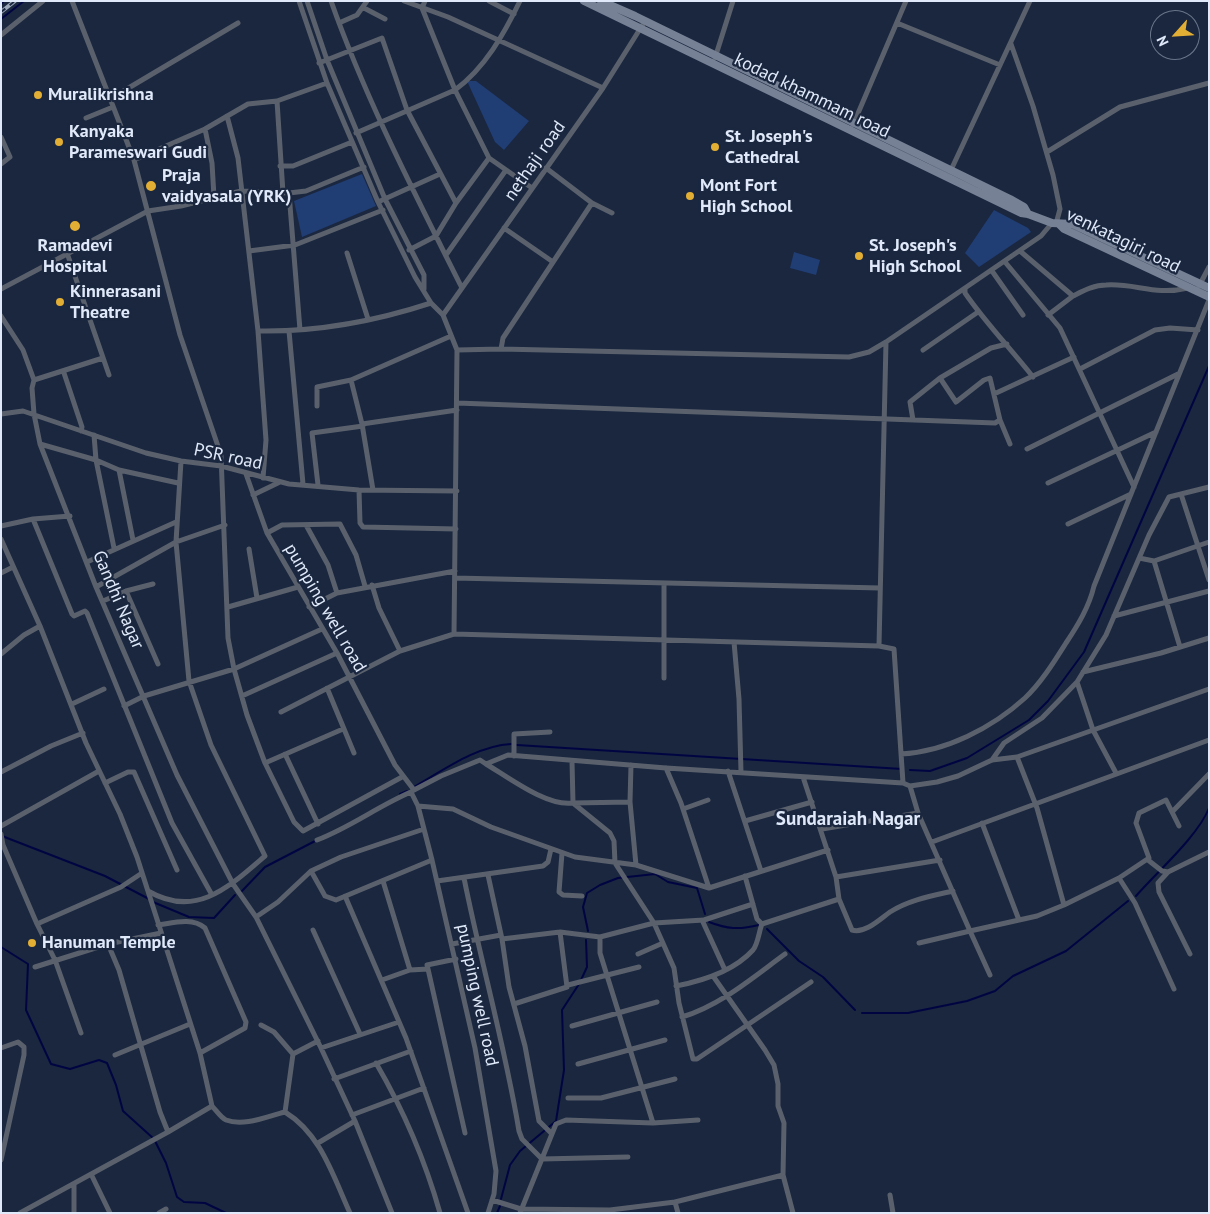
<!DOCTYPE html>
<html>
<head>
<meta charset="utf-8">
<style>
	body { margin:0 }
	#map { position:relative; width:1210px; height:1214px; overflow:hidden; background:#1a273f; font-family:"PT Sans",sans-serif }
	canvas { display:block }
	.frame { position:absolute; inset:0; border:2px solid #dfe9f9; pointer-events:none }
	.north { position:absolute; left:1150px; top:10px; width:50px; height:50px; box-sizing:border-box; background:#1a273f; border:1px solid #697589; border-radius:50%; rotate:244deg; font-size:14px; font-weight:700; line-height:20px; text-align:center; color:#dfe9f9 }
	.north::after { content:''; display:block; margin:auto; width:18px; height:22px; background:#e3ae34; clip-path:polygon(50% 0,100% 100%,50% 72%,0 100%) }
</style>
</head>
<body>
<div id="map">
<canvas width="1210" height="1214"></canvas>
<div class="frame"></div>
<div class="north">N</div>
</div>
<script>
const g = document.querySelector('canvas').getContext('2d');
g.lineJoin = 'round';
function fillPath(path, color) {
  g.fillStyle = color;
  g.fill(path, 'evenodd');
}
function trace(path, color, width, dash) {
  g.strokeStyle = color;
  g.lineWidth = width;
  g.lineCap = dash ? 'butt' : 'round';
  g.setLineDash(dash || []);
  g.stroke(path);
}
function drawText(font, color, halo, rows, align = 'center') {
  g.font = font + ' "PT Sans",sans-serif';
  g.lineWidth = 4.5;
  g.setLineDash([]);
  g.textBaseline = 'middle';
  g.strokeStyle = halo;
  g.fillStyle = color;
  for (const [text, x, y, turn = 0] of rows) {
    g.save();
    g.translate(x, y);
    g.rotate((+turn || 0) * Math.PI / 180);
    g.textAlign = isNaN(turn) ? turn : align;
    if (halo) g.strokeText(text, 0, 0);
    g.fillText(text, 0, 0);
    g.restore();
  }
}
fillPath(new Path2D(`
	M467,81H476L529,121L504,150L495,142Z
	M362,174L376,206L302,237L294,201Z
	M994,210L1028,228L1031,232L979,267L965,253Z
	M794,252L820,260L816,275L790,268Z`), '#203d74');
trace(new Path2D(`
	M1,4L4,1
	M1,19L24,1
	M517,745L902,769
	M910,770L930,771L967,758L1029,720L1048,701L1084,652L1209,366
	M414,787C444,770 476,746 511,744
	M400,794L407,791
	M2,836L105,876L149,899
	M241,892L265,867L317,840
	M1136,896C1157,872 1198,836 1209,808
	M153,902L189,917L214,918L235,895
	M709,922C727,929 739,930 759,925
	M767,929L799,961L823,977L855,1010
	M588,931L583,907L587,893L600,885L618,878L655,874L668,882L697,888L705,914
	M1,947L28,964L26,1010L51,1064L70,1069L99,1060L107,1063L116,1085L123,1111L154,1139L166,1163L177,1197L184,1202L205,1203L226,1213
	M581,980L587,967L586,940
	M862,1013H908L967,1001L995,991L1013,976L1066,951L1128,901
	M501,1199L510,1165L520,1151L556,1121L564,1070L562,1010L579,984
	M497,1213L500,1206`), '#000542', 2);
trace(new Path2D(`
	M72,1L134,160L180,335L221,455L228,638L234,669L247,715L265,763L294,822L303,831L402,777
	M299,1L327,83L378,202L415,277L431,303L443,315L457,350L454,634
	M307,1L327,60L385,199L424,275V289
	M331,1C366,100 415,194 462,288
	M404,1L448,17L603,88
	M425,1L422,8L455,90L489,158L532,188
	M489,1L514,14
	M364,8L385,19
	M339,23L357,15L367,1
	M897,23L1000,65
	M1,35L43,1
	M1011,44L1033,106L1053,175L1060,209L1056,224
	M715,58L733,1
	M319,63L382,38L407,110L456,203
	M110,99L238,23
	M227,116L238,158L258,331L266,440L263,478
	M86,118L113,107
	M853,125L906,1
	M205,129L212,163L214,197
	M356,133L455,90C485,68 504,34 520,1
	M1,137L10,157L1,164
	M1047,152L1120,107L1209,83
	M134,160L205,129L248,104L277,101
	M280,166H293L352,142
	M546,168L592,203L612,213
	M951,170L1030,1
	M283,193L277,101L327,83
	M289,193L300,330
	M378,202L440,174
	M504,228L553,262
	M409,250L436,236L456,203L489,158
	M249,251L295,245L383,210
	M1020,251L1073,296C1083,291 1094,285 1106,285C1136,283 1154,296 1188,288
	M67,253L109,375
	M347,253L368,319
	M446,255L506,170
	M1005,262L1060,328L1134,487
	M992,271L1023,315
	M1199,286L1209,267
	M1,289L148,211L181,206L241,191L289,193L306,191L364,167
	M965,289V293C985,322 1010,348 1033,377
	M443,315L603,88L645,21
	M1048,315L1073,296
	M1,316L23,350L34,380L32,388L34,414L40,444L96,587L177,775L233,884L256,917L321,1048L355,1121L392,1213
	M258,331C315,332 376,321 431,303
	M289,331L303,484
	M501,349L503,338L592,203
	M457,350L501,349L849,357L869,352L886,342
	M923,350L978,312
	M1080,369L1155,330L1170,328L1198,330
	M64,373L82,427L81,431
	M940,378L956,402L984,380L990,378L1000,420L1010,444
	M34,380L103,358
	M994,394L1074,357
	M457,403L995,423L1000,420
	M317,406V387L351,380
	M1,414L23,411L146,453L181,461L221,466L289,484L359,490L457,491
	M913,420L910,402L940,378L991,348L1007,344
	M362,424L457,410
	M94,435L96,460L114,548
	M40,444L96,460L119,470L178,483
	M1027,449L1178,374
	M119,470L133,540
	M246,474L267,533L337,653L395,765L414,790L411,792L418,806L432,860L475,1048L496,1171L494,1194L488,1213
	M1048,483L1156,432
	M318,485L312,433L363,426
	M359,490L360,523L363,527L456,529
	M373,490L362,424L351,380L451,336
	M1181,494L1209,580
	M253,495L280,482
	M33,519L72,614L74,616L85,611L87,613L172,823L212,895
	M1068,524L1131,494
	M306,525L328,565L337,593
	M1,526L33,519L70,516
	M267,533L282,525L340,524L356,555L365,586
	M1,539L40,626L86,743L120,814L137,857L200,1053L212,1106L168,1132L20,1213
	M249,549L257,598
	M1139,558L1154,561L1209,542
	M1154,561L1180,647
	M87,562L176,522
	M1,573L13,567
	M455,578L880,588
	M372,585L379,608L400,651
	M96,587L176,542L225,525
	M126,591L158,664
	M103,601L126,591L153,584
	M228,607L298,587
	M309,607L337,593L455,571
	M1114,616L1209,591
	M734,642L739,699L741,772
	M879,646L886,342L1041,236L1052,223
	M1,654L24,635L40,626
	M1083,672L1161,653L1209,638
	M664,678V583
	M327,688L354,753
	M242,696L337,653
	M72,704L104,689
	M124,706L144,696L234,669L322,629
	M281,712L400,651L454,634L879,646L894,649L903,783L910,786L918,813L970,931L1037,916L1064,905L1119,878L1135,903L1174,989
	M285,754L318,824
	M901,754C945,752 992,728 1025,698C1041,683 1054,662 1066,643C1078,625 1089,607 1094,586L1209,300
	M514,756V734L550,732
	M1017,757L1037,808L1064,905
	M992,760L1004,743L1042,718L1077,682
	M265,763L343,729
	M486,764C508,777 547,807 573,803L610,833L614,841L615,863L654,923L674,968L679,1003L693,1059H697L811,982
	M666,768L681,803L709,888
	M728,771L761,871
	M1,772L51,746L83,733
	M1116,773L1093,730L1077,682L1106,635L1149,535L1169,497L1209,487
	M803,777L836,877L839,899L852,930C865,934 880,919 890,912C909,900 931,896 953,891
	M105,783L128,772H134L177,870
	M910,786L937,782L958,776L992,760L1017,757L1209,689
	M414,790L441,776L480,760L486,764L508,755L666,768L903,783
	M630,802L631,765
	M418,806L453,809L491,827L575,857L636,865L630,802L573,803L572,761
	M683,809L708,800
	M1173,811L1209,774
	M745,821L812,802
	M982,823L1019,920
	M1,826L99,771
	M822,829L918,813
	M1,834L3,845L37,924L121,887L142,873
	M317,840C351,827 378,806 411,792
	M932,842L1209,740
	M562,853L559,892L563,895L582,896
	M1148,860L1162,871L1168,872L1209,852
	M636,865L709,888L828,850
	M311,871L325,896L336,900L432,860
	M1168,872L1158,883L1159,892L1190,954
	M488,875L502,939L509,987L525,1046L539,1121L551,1133
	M745,876L757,919L762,924L839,899
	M836,877L940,860
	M464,878C481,963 505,1046 519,1131L522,1139L542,1159L628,1157
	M1119,878L1149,858L1136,823L1139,813L1166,800L1179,826
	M383,881L410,970
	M437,881L543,866L548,862L551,849
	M148,891C196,919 229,887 265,856L211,745L189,681L176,542L181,461
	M345,896L406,1038L468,1213
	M256,917L278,902L311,871L341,857L424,829
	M702,920L725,970
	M37,924L55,960L81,1033
	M158,925C173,923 192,917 205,928L246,1022L245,1028L200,1053
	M313,930L360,1034
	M502,939L560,932L600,937L654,923L704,920L753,904
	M919,943L970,931L990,975
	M108,944L119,970L160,1112L168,1132
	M452,944L501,935
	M638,954L663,943
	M35,967L108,944L161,933
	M428,969L465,1133
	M713,976L765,1050L774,1065L778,1084V1106L784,1123L783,1175L793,1213
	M382,980L410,970L428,969L427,965L456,959
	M568,985L639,967
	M676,986C702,981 734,971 753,950C758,944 759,931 762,924
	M514,1004L567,987L560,932
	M682,1017C721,1005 752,978 785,954
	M261,1025L274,1032L293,1054
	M572,1026L657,1002
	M1,1048L18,1042L24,1047V1055L1,1160
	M321,1048L399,1022
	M115,1055L190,1024
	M376,1063C404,1111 425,1160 440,1213
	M578,1064L665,1040
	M334,1079L411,1051
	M568,1098H601L675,1079
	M212,1106C216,1110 221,1118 226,1120C244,1127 268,1116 285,1112C321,1134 333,1176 350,1213
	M285,1112L293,1054L318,1041
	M352,1115L424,1088
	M653,1123L698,1120
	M318,1143L355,1121
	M91,1174L110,1213
	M74,1184V1213
	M890,1195L893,1213
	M492,1200L521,1209L610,1210L675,1202L783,1175
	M675,1202L678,1213
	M159,1213L166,1209
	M520,1213L556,1124L566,1120L653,1123L600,953V937`), '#5a616d', 5);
trace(new Path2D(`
	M584,1L1021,213L1028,214L1052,223L1072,224L1209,288
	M601,1L635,16L1010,199L1024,207L1028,214
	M1059,224L1064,229L1209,297`), '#768195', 8);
const rail = new Path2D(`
	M1,12L15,1`);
trace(rail, '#9ca7ba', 4);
trace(rail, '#1a273f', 2, [5.5]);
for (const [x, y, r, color] of [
	[38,95,5,"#e3ae34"],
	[59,142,5,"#e3ae34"],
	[715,147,5,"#e3ae34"],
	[151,186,6,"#e3ae34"],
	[690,196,5,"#e3ae34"],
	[75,226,6,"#e3ae34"],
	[859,256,5,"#e3ae34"],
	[60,302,5,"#e3ae34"],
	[32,943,5,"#e3ae34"]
]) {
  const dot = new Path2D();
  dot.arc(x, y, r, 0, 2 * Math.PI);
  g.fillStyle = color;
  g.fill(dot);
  trace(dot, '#1a273f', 2);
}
drawText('bold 18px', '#dfe9f9', '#1a273f', [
	["Muralikrishna",48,95],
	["Kanyaka",69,132],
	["Parameswari Gudi",69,153],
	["St. Joseph's",725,137],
	["Cathedral",725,158],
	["Praja",162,176],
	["vaidyasala (YRK)",162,197],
	["Mont Fort",700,186],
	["High School",700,207],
	["Ramadevi",75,246,"center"],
	["Hospital",75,267,"center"],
	["St. Joseph's",869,246],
	["High School",869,267],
	["Kinnerasani",70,292],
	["Theatre",70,313],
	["Hanuman Temple",42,943]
], 'left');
drawText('18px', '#dfe9f9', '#1a273f', [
	["kodad khammam road",812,96,26],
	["nethaji road",535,161,-55],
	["venkatagiri road",1123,241,26],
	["PSR road",228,457,12],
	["Gandhi Nagar",118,600,67],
	["pumping well road",325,608,60],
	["pumping well road",477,995,78]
]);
drawText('bold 19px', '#dfe9f9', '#1a273f', [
	["Sundaraiah Nagar",848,820]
]);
</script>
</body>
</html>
